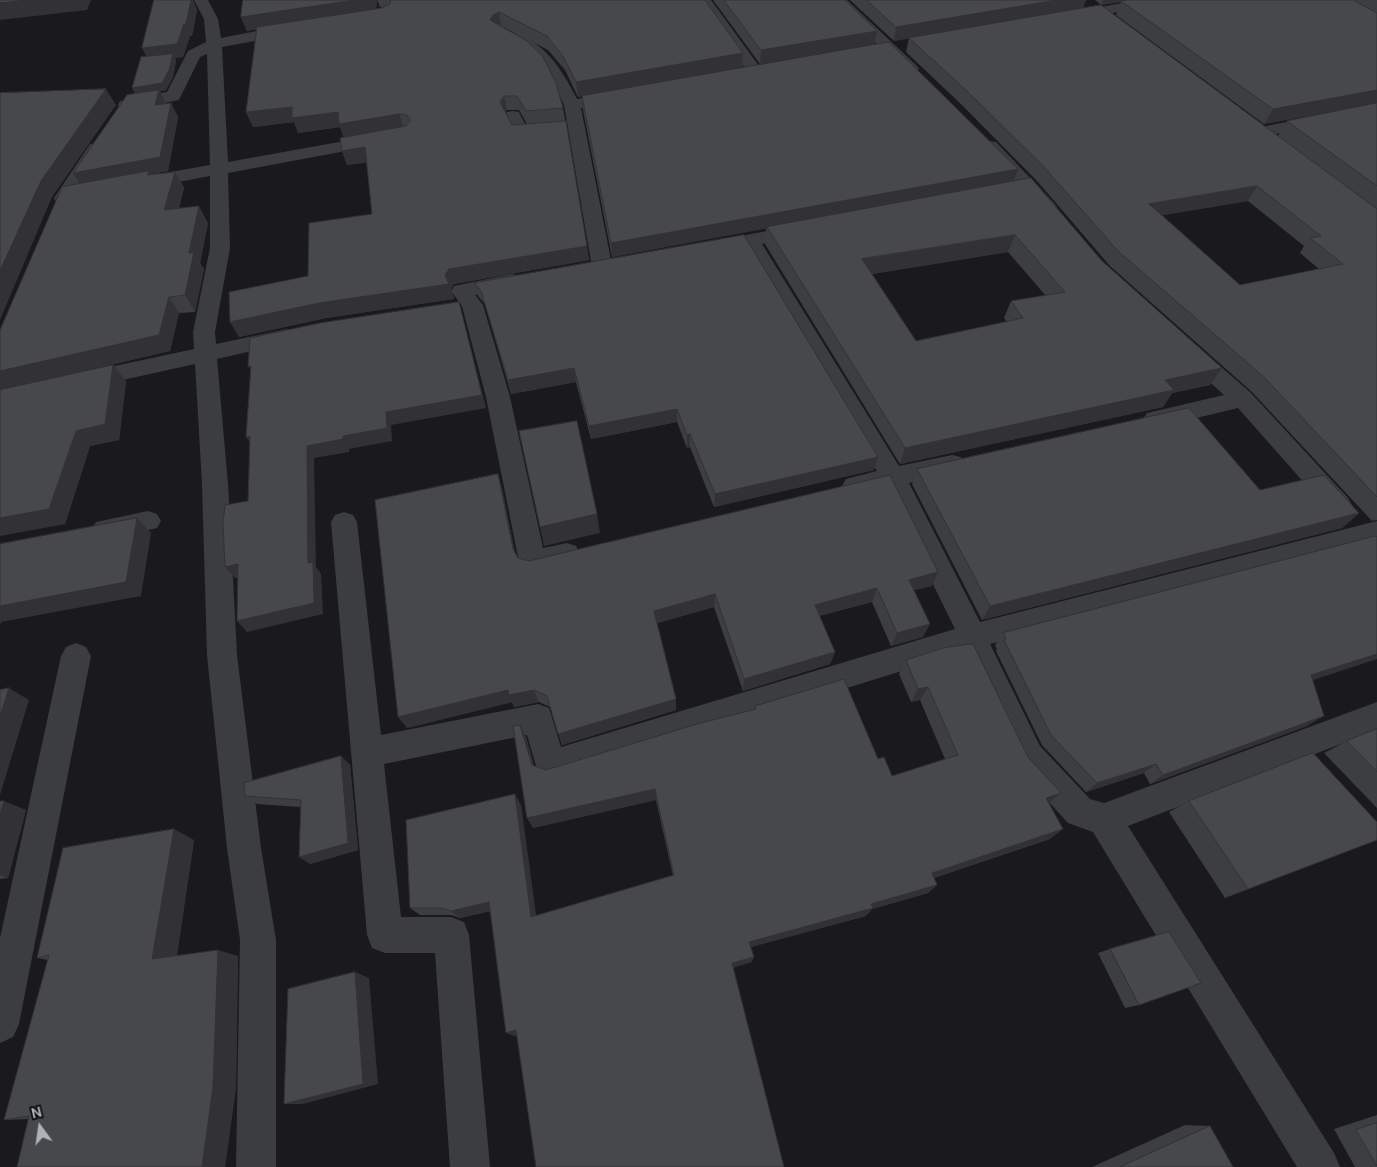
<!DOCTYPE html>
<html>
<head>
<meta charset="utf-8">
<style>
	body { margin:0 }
	#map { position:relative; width:1377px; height:1167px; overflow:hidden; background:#1a1a1c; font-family:"DM Sans",sans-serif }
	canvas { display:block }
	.north { position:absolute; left:15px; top:1102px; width:50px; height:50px; -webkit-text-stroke:4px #151517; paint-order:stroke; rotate:346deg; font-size:14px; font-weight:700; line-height:20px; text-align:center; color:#adb3bb }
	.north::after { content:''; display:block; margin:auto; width:18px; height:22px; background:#adb3bb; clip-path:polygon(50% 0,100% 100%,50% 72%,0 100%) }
</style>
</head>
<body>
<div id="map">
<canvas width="1377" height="1167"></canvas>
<div class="north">N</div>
</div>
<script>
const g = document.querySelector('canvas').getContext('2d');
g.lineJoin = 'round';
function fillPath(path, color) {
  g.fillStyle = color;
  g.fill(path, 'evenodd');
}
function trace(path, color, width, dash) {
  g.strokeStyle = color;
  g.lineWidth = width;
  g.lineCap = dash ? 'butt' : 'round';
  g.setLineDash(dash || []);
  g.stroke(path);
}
fillPath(new Path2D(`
	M194,0H208L218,19L221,38L292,24L300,29L292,34L222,47L228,162L378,135L384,136L387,140L384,144L378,145L228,173L230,248L215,332L216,344L287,329L295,331L298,336L295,341L217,359L228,484L237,655L261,848L276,940V1167H236L240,940L227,848L207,655L202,484L195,364L82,389L74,387L71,381L74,375L82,373L194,349L193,332L210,248V176L142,189L135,187L133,183L135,179L142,177L210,165L207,54L200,57L179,100L126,110L120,109L118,105L120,101L167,92L188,51L206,42L204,19Z
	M377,0H429L422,4L385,8L380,7Z
	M697,0H711L759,66L785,61L793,66L791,69L755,77L749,75Z
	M832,0H847L917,66L919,69L917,72H905Z
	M1140,0H1173L1166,4L1071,20L1064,16L1071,12Z
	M505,30C544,40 560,66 577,99L619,91L625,92L627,96L625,100L581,108L611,260L633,257L640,259L643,263L640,267L602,273L595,271L592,267L564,105L548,72L535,57L500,38L497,35L500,32Z
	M1377,104V114L1261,137L1255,136L1252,132L1255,128L1261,127Z
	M513,111L519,112L527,128L554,127L557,131L554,135C542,138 527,141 515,138L504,116L507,112Z
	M990,141L996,142L1054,203L1057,207L1054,211H1040L984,150L981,146L984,142Z
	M96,143L102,144L105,148L78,190H92L94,194L92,198C80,201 68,205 56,202L54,198L90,144Z
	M803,224L810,226L813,230L810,234L762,244L899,466L952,455L961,457L964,464L961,471L909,483L980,622L1377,521V543L990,644L1040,746L1090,799L1104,803L1377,702V730L1128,826L1334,1153L1340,1167H1297L1093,832L1068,823L1018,768L963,652L550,780L539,776L527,735L384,764L401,917H451L464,922L469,935L490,1167H450L435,953H385L372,948L367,935L331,522L335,515L344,512L353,515L357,522L381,735L538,704L549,708L561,747L955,629L886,489L855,496L846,493L842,486L846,479L877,471L744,247L710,254L703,252L700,248L703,244L710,242Z
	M512,274L519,276L522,281L519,286L475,295L483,305L510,397L543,548L567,543L576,546L580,554L576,562L533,573L523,570L519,562L486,397L462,306L451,291L454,286Z
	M1188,342L1196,345L1251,393L1348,498L1352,505L1348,512L1339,515L1330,512L1238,408L1155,428L1147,425L1143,419L1147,413L1224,395L1180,355L1177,350L1180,345Z
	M148,511L157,514L161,521L157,528L105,540L96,536L92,529L96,522Z
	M76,643L86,647L91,656L19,1024L13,1037L0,1043V938L61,656L66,647Z`), '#3b3d41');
fillPath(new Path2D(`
	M154,0H193L197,10L192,36H190L183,57L175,58L176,61L173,77L166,90L160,91L166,103H171L178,117L168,171L151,174L175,172L184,188L179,208L208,223L200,263L204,269L195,312L179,313L170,351L75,373L113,365L126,381L119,440L90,446L65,524L80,184L135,93L132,88L147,57Z
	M243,0H377L376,9L705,0L743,53L742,68L1018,169L1014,181L1102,261L1222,368L1210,385L1172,393L1163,407L900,464L765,244L766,228L612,257L583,110L582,96L578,97L565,70L548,50L501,26L563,108L589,260L454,284L451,288L454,299L326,318L239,337L308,276L372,214L367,162L347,165L342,151L344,137L340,127L298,133L294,122L253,127L246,112L257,29L247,31L241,17ZM507,110H519L527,124L512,125L505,113ZM1008,252L1046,296L1011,301L1004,318L1007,322L916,341L872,274Z
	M713,0H845L877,31L874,45L760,64Z
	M850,0H1086L1083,8L1278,136L1287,121L1377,103V520L1372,521L1252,392L1110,266L1038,182L963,106L906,52L909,38L894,41ZM1248,201L1304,246L1300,253L1319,269L1240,285L1162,215Z
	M1095,0H1377V103L1264,124L1116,15L1121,2L1101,5Z
	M475,283L878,457L874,470L714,507L690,447L687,448L677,422L591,439L576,382L511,394L485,304L478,296Z
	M917,469L1260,490L1359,513L1342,528L982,620L912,484Z
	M498,474L502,489L515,553L518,558L529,561L932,586L914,590L923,637L891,646L872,602L819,616L835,652L830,664L743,691L714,607L657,623L676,710L562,745L550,707L539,702L514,707L512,702L407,728Z
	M1003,633L1313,680L1307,726L1150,784L1144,773L1086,792L1042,745L996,651L997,649L995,645Z
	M906,660L1028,757L1061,793L1049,803L1050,839L934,878L937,885L928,893L872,909L866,916L751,947L754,957L751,962L514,1036L490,911L460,918L451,915H420L410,908L521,805L536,916L673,876L656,800L533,828L526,737L534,766L546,770L754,710L755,706L878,759L892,776L945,759L920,700L911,702L899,674Z
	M1377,729V808L1324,753L1347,741Z
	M341,756L350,765L358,850L310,864L300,807L257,804L245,796Z
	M0,801L26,810L8,878L0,879Z
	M1189,801L1377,840L1225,898L1169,812Z
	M194,840L177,955L238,956L236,1087L225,1167H17L29,1119L4,1120L48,960L37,958Z
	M1110,949L1139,1005L1125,1008L1098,953Z
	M1377,1115V1167H1355L1334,1129Z
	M1185,1125L1210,1126L1233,1167H1092Z`), '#3d3e41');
fillPath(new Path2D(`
	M30,0H91L87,10L0,20V3Z
	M191,0H193L197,10L192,36H190L183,57L175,58L176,61L173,77L166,90L160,91L166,104L163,119L136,95L132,88L149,61L142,48L184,24Z
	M355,0H377L376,11L247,31L241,17Z
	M1057,0H1086L1082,9L894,41L896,27Z
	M1103,0H1130L1101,5Z
	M499,12L501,26L490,20L493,15Z
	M877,31L874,45L760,64L761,50Z
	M743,53L742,68L578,97L576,82Z
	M106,89L116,105L52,197L0,320V271L41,181Z
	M1377,90V103L1264,124L1273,109Z
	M504,96L507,110L502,117L500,102Z
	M171,103L178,117L168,171L82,187L73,173Z
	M292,107L338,112L399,114L404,128L344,139L340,127L298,133L294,122L253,127L246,112Z
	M365,147L370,162L347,165L342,151Z
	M1018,169L1013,183L612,257L611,243Z
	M175,172L184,188L173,226L164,210Z
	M1257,186L1248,201L1141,219L1149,204Z
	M199,206L208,223L200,263L204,269L195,312L185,295L189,253Z
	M1015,235L1008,252L859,276L862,259Z
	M587,246L589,260L454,284L451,288L454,299L326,318L239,337L230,322L445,275L449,269Z
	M169,297L179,313L170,351L0,391V371Z
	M459,302L486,408L391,425L392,441L349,449V452L314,458L316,567L321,574L323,614L247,632L237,621L308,563L307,446L343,436L386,412Z
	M113,365L126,381L119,440L90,446L65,524L0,536V518L76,431Z
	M574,368L576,382L511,394L508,380Z
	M1222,368L1210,385L1172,393L1163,407L900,464L905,448L1165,380Z
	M677,409V422L591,439L589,426Z
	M690,434V447L687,448V435Z
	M250,436L254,449L246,437Z
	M878,457L874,470L714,507L715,494Z
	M498,474L502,489L517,563L513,549Z
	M1359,513L1342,528L982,620L990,606Z
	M597,514L600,533L544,546L540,527Z
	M137,518L151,533L141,596L1,622L0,626V606Z
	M238,564L248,576L235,578L225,567Z
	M938,572L932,586L903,593L909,580Z
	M877,588L872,602L811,618L815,605Z
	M715,594L714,607L655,624L654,611Z
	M930,624L923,637L891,646L897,633Z
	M835,652L830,664L743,691L744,679Z
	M1377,654V659L1295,686L1311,675Z
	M928,687L920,700L911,702L918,689Z
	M9,688L29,700L0,795V717Z
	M508,690H534L539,702L514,707L512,702L407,728L398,717Z
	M676,699V710L562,745L558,734Z
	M1324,716L1307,726L1150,784L1163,775Z
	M520,725L526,737L537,777L532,765Z
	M341,756L350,765L358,850L310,864L299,857Z
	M1156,764L1144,773L1086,792L1097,783Z
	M655,789L656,800L533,828L527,818Z
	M1061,793L1048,804L1046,798Z
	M515,794L521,805L537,924L531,917Z
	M4,801L26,810L8,878L0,875V816Z
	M174,829L194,840L175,965L152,959Z
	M1063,829L1050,839L923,881L932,873Z
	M937,885L928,893L872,909L866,916L747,948L749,942L871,904Z
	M489,902L496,910L460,918L451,911Z
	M218,950L238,956L236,1087L225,1167H202Z
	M754,957L751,962L730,969L732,963Z
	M355,972L369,978L378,1084L303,1104H284Z
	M516,1030L523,1033L514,1036L506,1033Z`), '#323235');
const building = new Path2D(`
	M0,0H30L0,3Z
	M154,0H191L186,24H184L177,44L142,48Z
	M243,0H355L241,17Z
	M391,0H705L743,53L576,82L563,56L547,36L499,12L493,15L490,20L527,41L543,57L556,83L563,108L526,111L517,96H504L500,102L512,125L566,121L587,246L449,269L445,275L449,284L319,303L230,322L229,292L308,276L309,223L372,214L365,147L342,151L340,138L406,126L411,120L407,115L399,114L339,124L338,112L292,118V107L246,112L257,27L382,8L390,4Z
	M724,0H845L877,31L761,50Z
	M867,0H1057L896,27Z
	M1128,0H1353L1377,13V90L1273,109L1121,1Z
	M1101,5L1377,209V497L1264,377L1118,251L1044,167L967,91L909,38ZM1257,186L1321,236L1310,238L1343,264L1240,285L1149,204Z
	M889,42L1018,169L611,243L582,96Z
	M173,54L169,70L162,83L132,88L141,57Z
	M106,89L41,181L0,271V93Z
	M159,90L155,105L171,103L160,157L73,173L127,95Z
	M1377,103V186L1287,121Z
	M149,171L147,175L175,172L164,210L199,206L189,253L194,252L185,295L169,297L159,335L0,371V330L62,187Z
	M1031,178L1102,261L1222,368L1165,380L1174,390L905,448L767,227ZM1015,235L1065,292L1011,301L1023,318L916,341L862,259Z
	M744,235L878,457L715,494L690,434L687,435L677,409L589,426L574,368L508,380L481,291L475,283Z
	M459,302L482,395L386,412L387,428L343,436V439L307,446L308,563L313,562L314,603L237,621L238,564L225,567L223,524L225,505L248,501L250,436L246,437L251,366L248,367L250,338L320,323Z
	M113,365L105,424L76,431L49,509L0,518V390Z
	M1189,408L1260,490L1324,475L1359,513L990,606L917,469Z
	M577,421L597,514L540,527L519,431Z
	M498,474L513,549L518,558L529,561L890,475L938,572L909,580L930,624L897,633L877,588L815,605L835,652L744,679L715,594L654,611L676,699L558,734L547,696L534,690L509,695L508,690L398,717L375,500Z
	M137,518L126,582L0,606V544Z
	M1376,536L1377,537V654L1311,675L1324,716L1163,775L1156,764L1097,783L1051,735L1004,640L1006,639L1003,633Z
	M973,644L1028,757L1061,793L1046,798L1063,829L932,873L937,885L871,904L873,908L749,942L754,957L732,963L784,1167H536L516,1030L506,1033L489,902L451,911L442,908H410L406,820L515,794L531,917L674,875L655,789L527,818L513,726L520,725L532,765L546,770L697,724L756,709L755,706L844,679L878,759L884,757L892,776L958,755L928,687L918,689L906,660L943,648Z
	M9,688L0,717V690Z
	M1377,729V772L1347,741Z
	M1313,753L1377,822V840L1248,889L1189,801Z
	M341,756L348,843L299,857L301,800L245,796L244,783Z
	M0,801H4L0,816Z
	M174,829L152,959L218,950L213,1087L202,1167H17L29,1116L4,1120L49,955L37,958L63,848Z
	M1169,932L1201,983L1139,1005L1110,949Z
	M355,972L363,1084L284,1104L288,989Z
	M1377,1123V1166L1356,1130Z
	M1210,1126L1233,1167H1120Z`);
fillPath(building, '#47484c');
trace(building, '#323235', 1);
</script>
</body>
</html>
